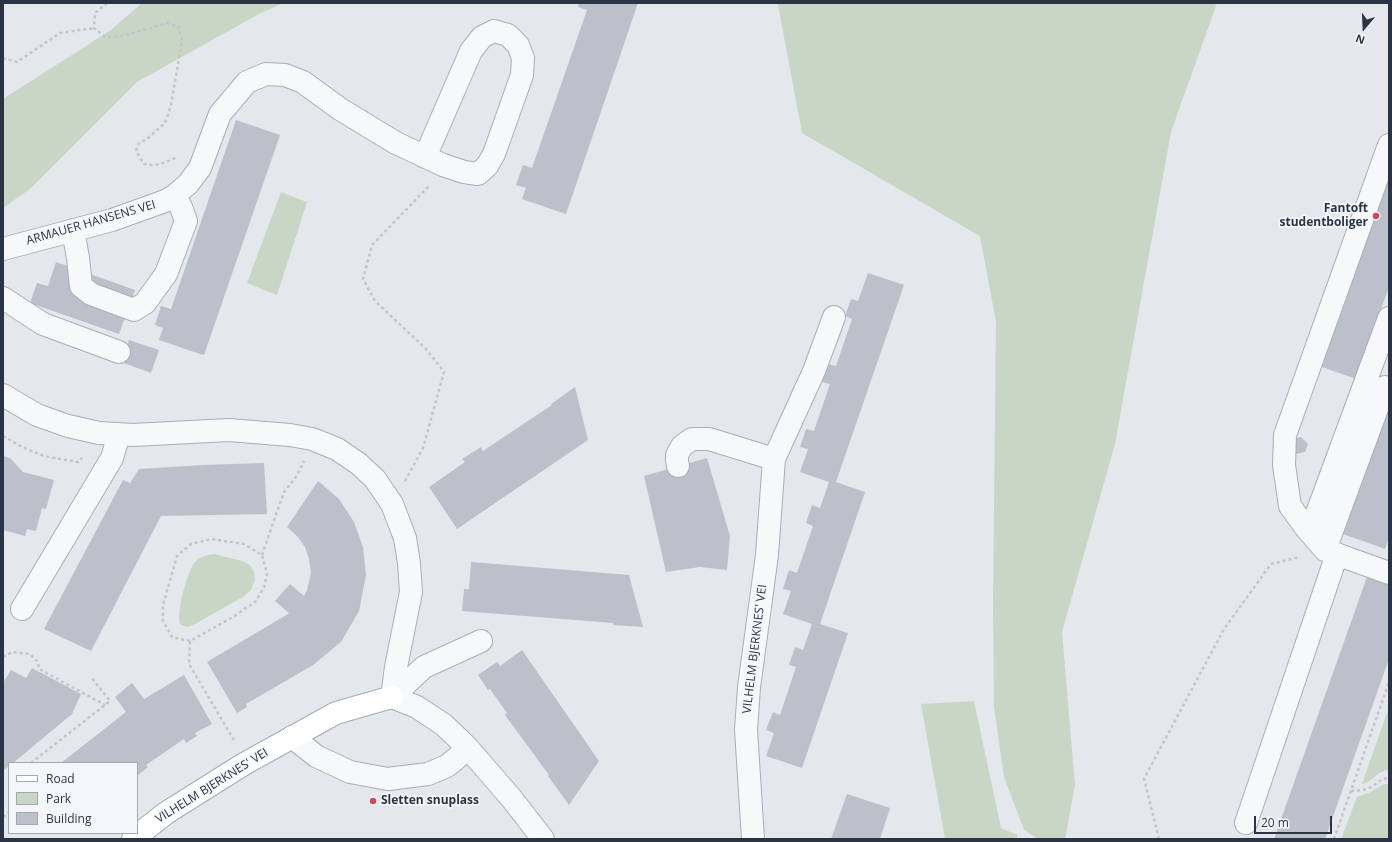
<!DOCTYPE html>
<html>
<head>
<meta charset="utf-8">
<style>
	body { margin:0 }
	#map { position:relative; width:1392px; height:842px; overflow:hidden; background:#e4e7ec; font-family:"Open Sans",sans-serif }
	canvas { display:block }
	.frame { position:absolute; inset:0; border:4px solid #2b3445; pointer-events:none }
	.legend { position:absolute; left:8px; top:762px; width:130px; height:72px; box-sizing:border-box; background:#f4f6f9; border:1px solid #a4a8b1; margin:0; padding:5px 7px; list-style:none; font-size:12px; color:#2b3445 }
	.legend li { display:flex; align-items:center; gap:8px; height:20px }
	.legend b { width:20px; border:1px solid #a4a8b1 }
	.north { position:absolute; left:1344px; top:8px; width:40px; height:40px; -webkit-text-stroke:3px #f4f6f9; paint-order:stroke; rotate:199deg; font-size:11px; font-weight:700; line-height:16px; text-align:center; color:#2b3445 }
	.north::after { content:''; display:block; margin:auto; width:14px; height:18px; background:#2b3445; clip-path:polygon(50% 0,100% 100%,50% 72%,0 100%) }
	.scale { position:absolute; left:1254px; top:816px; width:78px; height:18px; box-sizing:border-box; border:2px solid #2b3445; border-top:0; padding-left:5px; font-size:12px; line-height:14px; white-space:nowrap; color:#2b3445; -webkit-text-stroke:3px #f4f6f9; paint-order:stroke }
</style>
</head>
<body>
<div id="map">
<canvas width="1392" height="842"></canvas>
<div class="frame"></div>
<ul class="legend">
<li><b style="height:5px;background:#fff"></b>Road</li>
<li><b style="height:11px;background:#c9d6c5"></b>Park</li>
<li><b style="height:11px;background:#bbc0ca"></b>Building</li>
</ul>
<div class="north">N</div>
<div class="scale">20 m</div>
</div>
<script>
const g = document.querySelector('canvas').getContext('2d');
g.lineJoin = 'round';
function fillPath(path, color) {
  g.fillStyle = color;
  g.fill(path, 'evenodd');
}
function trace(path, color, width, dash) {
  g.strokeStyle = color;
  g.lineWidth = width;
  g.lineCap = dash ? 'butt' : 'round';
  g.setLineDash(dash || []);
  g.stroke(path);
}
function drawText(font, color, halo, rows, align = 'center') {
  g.font = font + ' "Open Sans",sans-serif';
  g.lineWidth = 3.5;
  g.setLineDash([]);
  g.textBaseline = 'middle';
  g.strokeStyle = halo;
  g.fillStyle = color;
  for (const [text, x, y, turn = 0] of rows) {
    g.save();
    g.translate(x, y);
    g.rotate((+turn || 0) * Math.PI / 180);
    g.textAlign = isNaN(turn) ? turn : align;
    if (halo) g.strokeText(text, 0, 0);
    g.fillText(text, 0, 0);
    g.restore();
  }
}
fillPath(new Path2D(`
	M142,3H283L257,15L137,82L30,189L3,208V99L111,30Z
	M776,3H1217L1171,132L1115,444L1062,632L1075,785L1065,839H1038L1024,830L1004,777L994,707L993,604L996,322L980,236L802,133L778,5Z
	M281,192L307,202L277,295L247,283Z
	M214,554L242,561L250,565L254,572L255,580L251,590L243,597L193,625L187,627L180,624C176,613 187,573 194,563C199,557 206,555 214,554Z
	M974,701L1001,828L1017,835V839H945L921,704Z
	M1389,707V770C1377,770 1372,783 1362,784Z
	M1384,784H1389V839H1341L1357,797L1371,792Z`), '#c9d6c5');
fillPath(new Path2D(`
	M579,3H638L566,214L522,199L526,188L516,185L523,165L532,168L587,10L578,7Z
	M236,120L280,135L204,355L200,354L159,340L163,328L155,325L161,306L171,309Z
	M1389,146V287L1356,379L1311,363Z
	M56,262L135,290L119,334L30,303L37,283L48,286Z
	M868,273L904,285L836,482L865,492L820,624L848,633L802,768L766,756L774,733L766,730L773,712L780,715L796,667L789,665L795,647L803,650L812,624L783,614L791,591L783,589L789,570L797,573L813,526L806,523L812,505L820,508L829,482L800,472L808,449L800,447L806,429L814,431L830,384L822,382L828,364L836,366L852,319L845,316L851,299L858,301Z
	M129,340L159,350L151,373L121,362Z
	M575,387L588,440L457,529L429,487L465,462L462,459L481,447L483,451L552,405L551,404Z
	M1389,405V538L1385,549L1343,534Z
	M1301,437L1308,444L1305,452L1296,454L1290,448L1293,439Z
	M3,456L10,458L23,472L54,480L46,509L42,508L36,531L27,529L25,536L3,530Z
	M707,458L730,536L727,570L700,567L666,572L644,476Z
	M264,463L267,514L161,516L91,651L44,629L123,480L130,483L139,469L203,465Z
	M318,481L339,499L354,522L363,547L366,575L359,611L341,642L313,665L246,704L247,707L237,713L207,662L288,614L289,613L275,601L290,584L304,596L307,590L311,573L309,559L305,547L298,537L287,527Z
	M471,562L629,575L643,627L613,625V623L462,611L464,589H469Z
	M1367,577L1389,585V659L1325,839H1274Z
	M522,650L599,761L569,805L548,776L549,775L505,715L507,713L490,689L488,690L478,675L497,662L500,666Z
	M32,668L81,694L72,714L13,763H9V766L3,771V683L11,670L26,678Z
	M184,675L212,724L195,733L197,736L186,743L184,739L146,765L148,767L137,776V763H61L126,712L115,697L132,683L144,699Z
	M847,794L890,808L880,839H831Z`), '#bbc0ca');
const minor = new Path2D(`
	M73,230L78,258L81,286L91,294L134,310L145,303L166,274L186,221L181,207L174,196
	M3,249L112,220L165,201L174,196L188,184L200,168L220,114L247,82L266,74L285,75L303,82L340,109L396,143L443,165L464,172L478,174L487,166L494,154L522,75L523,58L518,45L508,35L494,31L482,37L471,51L425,157
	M3,298L43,324L119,352
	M1385,387L1325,550L1389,573
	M3,395L37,415L68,426L99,433L133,435L229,430L290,435L312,439L337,449L359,464L375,479L392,504L405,538L409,563L411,592L396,667L392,697
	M678,466L677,460V455L682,446L692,439H709L774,459
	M1325,549L1317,513L1389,318
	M1325,550L1306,528L1290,506L1284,465L1285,435L1389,145
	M22,609L112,458L119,434
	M392,697L417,707L444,725L467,747L512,799L543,839
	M392,697L424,667L481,641
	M292,737L316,756L350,772L388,779L428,774L447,766L458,757L467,747
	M1246,823L1337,554
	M753,839L746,730L749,687L767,555L774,459L814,371L834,317`);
const major = new Path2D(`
	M133,839L166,813L244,764L336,713L392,697`);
trace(minor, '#a9aeb7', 24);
trace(major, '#a3abb8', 24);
trace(new Path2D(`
	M107,3L95,13L94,28L105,37L123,36L167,23L179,27L182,41L171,105L165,123L147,139L139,143L136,151L144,164C157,167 166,162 177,157
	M3,58L17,62L60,33L94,28
	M3,436L22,447L44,456L78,462L82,458
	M405,481L423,448L444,372L426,349L375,301L363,279L372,245L430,185
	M262,555L284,492L296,477L304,461
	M190,641L172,637L163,621V605L177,556L191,544L211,539L244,544L262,555L267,574L264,587L256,601L233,617L190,641L189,664L235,742
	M3,657L12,652L30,654L38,662L39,669L105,705
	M31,763L110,701L91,677
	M1351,791C1358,790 1365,791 1371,787C1378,783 1381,778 1389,778
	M3,817L9,812
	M1159,839L1144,779L1224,629L1271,564L1300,557
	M1334,839L1389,682`), '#c2c5cb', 2.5, [3, 3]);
trace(minor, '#f7f8fa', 22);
trace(major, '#fff', 22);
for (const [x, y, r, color] of [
	[1376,216,4,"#d1495b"],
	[373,801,4,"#d1495b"]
]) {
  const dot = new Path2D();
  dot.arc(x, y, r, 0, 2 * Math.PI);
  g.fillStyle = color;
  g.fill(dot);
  trace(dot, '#f4f6f9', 1.5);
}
drawText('bold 12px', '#2b3445', '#f4f6f9', [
	["Fantoft",1368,209],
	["studentboliger",1368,223],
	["Sletten snuplass",381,801,"left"]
], 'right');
drawText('12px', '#2b3445', '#f4f6f9', [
	["ARMAUER HANSENS VEI",91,223,-16],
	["VILHELM BJERKNES' VEI",755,649,-83],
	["VILHELM BJERKNES' VEI",212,786,-32]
]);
</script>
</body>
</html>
